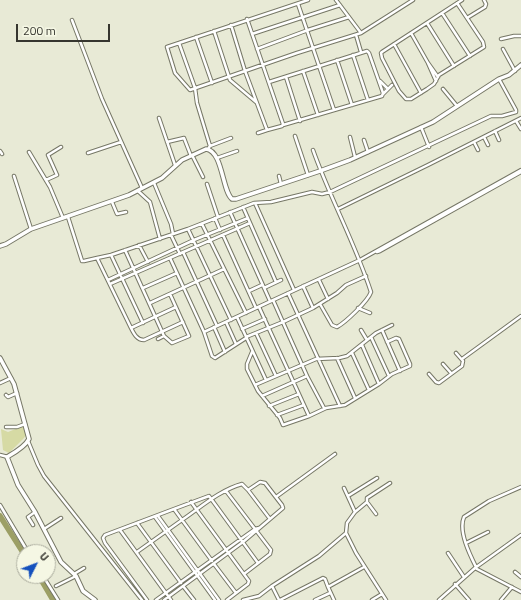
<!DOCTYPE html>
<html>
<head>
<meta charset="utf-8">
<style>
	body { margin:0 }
	#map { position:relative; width:521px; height:600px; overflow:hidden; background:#e8ead6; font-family:"Titillium Web",sans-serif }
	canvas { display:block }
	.north { position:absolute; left:16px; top:544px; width:40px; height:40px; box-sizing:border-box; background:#f5f7e4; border:1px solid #a9aa9c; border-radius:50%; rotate:48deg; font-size:11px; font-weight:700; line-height:16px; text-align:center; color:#36362f }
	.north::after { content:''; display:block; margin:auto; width:14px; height:18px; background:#1551bd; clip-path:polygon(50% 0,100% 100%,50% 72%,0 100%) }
	.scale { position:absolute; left:16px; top:24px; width:94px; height:18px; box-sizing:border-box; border:2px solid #36362f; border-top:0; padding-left:5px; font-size:12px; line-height:14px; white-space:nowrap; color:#36362f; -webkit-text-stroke:3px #f5f7e4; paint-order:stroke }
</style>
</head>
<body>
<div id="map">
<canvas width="521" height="600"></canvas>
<div class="north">U</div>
<div class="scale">200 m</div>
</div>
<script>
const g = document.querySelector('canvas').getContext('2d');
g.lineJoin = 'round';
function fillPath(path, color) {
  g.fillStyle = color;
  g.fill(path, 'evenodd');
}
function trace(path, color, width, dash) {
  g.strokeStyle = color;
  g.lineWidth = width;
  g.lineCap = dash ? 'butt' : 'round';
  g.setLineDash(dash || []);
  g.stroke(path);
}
fillPath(new Path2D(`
	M23,426L26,435L24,438L9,453L3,450L1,429L8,432Z`), '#d6daa4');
trace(new Path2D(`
	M0,516L24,554
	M39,576L53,600`), '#9c9f65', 5.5);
const minor = new Path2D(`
	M308,0L167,47L175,73L190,90L297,53L361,33L413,0
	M336,0L361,33
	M457,3L483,42L484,47L439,75L434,84L427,89L411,99H406L399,91L382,58L381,53L382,52L462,0
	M298,4L334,110
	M442,13L470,56
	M467,18L485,7L486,4L484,0
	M72,20L102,99L142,188
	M427,23L454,66
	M231,25L245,71L267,130L282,126L283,124L247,19
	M214,31L230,80L256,102
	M411,33L428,63L438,77
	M252,34L340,5
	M356,35L361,52
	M196,37L212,83
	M501,39L514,36H521
	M179,43L195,88L197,103L210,146
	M394,44L421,93
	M257,49L308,30L349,17
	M503,49L515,71
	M353,55L368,100
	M337,60L352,105
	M428,63L436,81
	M303,71L318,115
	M286,77L300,121
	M380,81L388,89
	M269,82L367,51L369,53L383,93L382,96L283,125
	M443,89L457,106
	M383,94L392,85
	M159,118L175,165
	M516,121L521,129
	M421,127L429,147
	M495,131L499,140
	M258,133L267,130
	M295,136L308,175
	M350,137L355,157
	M484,137L488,145
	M364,140L368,152
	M167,142L184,138L191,156
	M474,142L478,150
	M208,149L210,146L231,138
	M313,150C330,198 355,243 371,292C368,301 346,322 337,327L332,325L320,304
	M0,151L2,154
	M29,152L50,187L63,218
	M88,153L121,142
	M192,155L203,177
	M217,158L237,151
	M14,176L31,229
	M279,176L281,184
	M46,180L57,175L48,155L61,147
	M154,183L171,224L173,234
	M207,184L218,217
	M138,191L150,202L160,239
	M112,202L117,214L126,212
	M255,203L294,290
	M243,207L276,282
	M338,209L428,165L521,118
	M230,212L270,301
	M68,217L82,261H84L97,258
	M215,218L220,230
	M202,224L246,313
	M188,229L231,320
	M171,235L180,254
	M223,235L256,308
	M139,245L148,262
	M125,250L164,336
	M183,252L217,326
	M377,252L380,251L521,172
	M111,255L143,323
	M170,258L204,332L360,260L521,170
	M108,280L194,240L248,218
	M319,280L328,299
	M110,284L250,223
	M303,286L313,308
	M143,288L177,273
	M264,288L281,280
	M249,291L262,285
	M288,293L340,406
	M273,300L307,376L324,408
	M150,303L224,269
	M259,307L309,416L326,408L345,405L379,384L392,374L410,366V364L399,339L396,338L387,342
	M358,308L370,313
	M237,317L266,380
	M183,322L144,340C137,340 134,334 131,328L97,258L111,255L188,229L254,203L271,202L312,192L322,194L330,192L491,116H502L516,112V110L499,79
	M226,322L236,344
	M214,327L225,352
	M131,328L176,307
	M242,329L265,319
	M361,330L367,340
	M382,330L400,371
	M204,332L212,356L215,358L246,338
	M256,333L276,376
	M246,337L283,322L313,308L337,293L346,285L366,276
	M371,337L389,376
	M158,339L164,336L172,343L189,336L170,294
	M362,345L379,384
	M252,352L247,364V369L258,391L280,418L283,425L309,416
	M352,353L369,390
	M337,358L355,398
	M462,359L521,316
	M443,364L451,373
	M429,374L436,382L439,383L462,366L463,361L456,353
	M0,383L11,378
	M255,385L316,359L339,358L347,356L376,333L392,325
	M6,395L8,397L17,393
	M262,396L307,376
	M269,406L299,394
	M277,415L304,405
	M6,427H17L25,424
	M28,441L38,465L44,476L142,600
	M0,455L8,457
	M226,491L271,550L270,554L244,574
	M348,496L377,478
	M276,497L335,454
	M191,502L249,581L248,584L227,600
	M367,502L376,514
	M0,505L28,552
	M174,509L209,496L258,563
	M355,512L367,502V498L390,483
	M158,516L219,600
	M155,517L215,600
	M137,523L181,583
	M33,525L28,517L35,512
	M44,529L61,518
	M120,530L171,600
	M346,533L356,553L386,600
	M466,543L488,532
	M137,552L182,520L212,561
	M448,553L464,577
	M214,564L236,593
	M476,567C470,555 458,531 464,517L489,501L521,487
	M475,568L521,592
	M515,572L521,577
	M74,574L84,568
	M43,576L58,600
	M455,584L469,600
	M56,586L76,576
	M183,586L194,600
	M147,600L105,543L103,538L105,535L174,509L182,520C201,507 220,490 242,484L248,490L270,519
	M156,600L255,529L259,528
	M164,600L243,542L283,508L282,505L265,483L260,482L248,490
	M243,600L259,596L272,586
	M279,600L272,586L319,556L346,533L347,523L355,512L344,488
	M280,600L323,578L325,579L328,587
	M315,600L330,593
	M334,600L328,587L364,567
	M372,600L382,594
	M439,600L475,568L521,535
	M501,600L512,587`);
const tertiary = new Path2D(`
	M0,246L6,244L31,229L129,195L162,178L182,160L206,149C223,151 222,191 232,199H236L320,171L350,160L433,122L499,79L509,75L521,65
	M0,358L14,384L29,439C25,447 14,453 7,457L18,485L35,512L61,562L76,576L83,591L95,600`);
trace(minor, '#767766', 4.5);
trace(tertiary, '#767766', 5.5);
trace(minor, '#fff', 2.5);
trace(tertiary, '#fff', 3.5);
</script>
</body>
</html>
